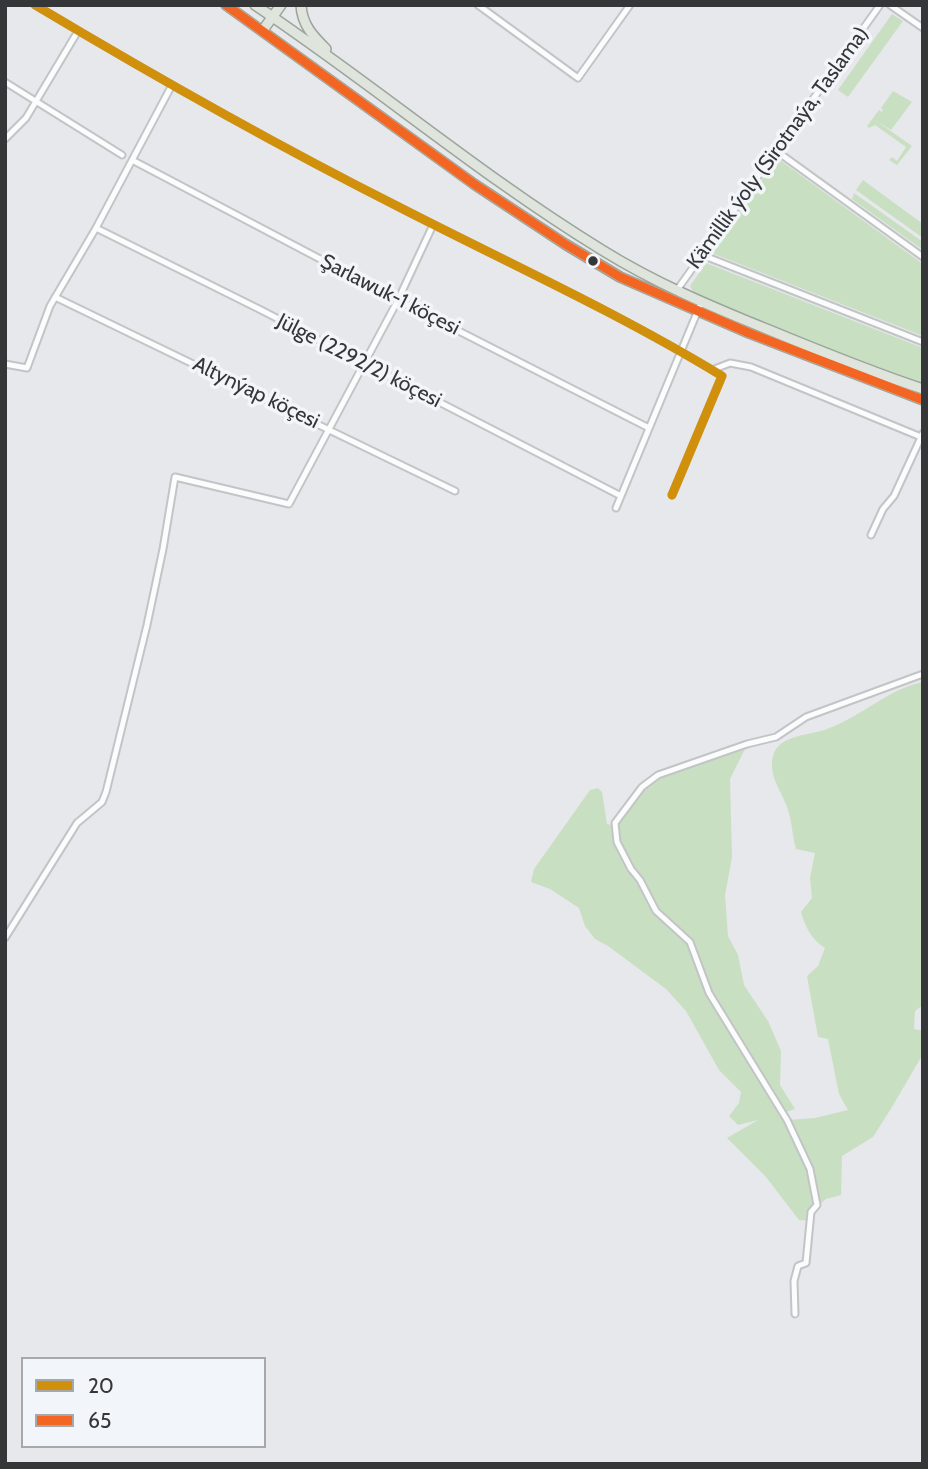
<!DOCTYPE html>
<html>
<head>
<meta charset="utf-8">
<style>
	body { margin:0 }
	#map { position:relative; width:928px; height:1469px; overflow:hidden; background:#e6e8eb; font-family:Cabin,sans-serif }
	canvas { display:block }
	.frame { position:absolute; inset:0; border:7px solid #353638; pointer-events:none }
	.legend { position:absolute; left:21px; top:1357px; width:245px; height:91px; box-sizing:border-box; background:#f2f5f9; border:2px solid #a6a9ac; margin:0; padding:9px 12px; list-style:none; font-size:21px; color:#353638 }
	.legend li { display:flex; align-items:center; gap:14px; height:35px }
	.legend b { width:35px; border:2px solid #a6a9ac }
</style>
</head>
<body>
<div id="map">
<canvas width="928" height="1469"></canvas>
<div class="frame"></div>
<ul class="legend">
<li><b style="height:9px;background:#d0900b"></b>20</li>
<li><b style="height:9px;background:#f26522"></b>65</li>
</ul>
</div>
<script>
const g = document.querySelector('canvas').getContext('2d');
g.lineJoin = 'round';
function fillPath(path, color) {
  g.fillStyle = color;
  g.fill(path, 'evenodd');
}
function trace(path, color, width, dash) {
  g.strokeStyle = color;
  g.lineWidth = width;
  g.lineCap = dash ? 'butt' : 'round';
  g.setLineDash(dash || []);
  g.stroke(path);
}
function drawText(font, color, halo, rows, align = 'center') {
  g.font = font + ' Cabin,sans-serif';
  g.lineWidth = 7;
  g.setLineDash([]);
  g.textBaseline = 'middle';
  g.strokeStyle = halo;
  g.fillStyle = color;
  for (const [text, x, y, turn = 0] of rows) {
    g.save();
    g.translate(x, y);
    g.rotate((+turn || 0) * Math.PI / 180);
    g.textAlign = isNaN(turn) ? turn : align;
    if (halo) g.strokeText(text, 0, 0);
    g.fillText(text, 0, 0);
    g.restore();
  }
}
fillPath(new Path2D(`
	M892,14L903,21L848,97L838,90Z
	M893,91L912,102L891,130L875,120L912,146L897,165L889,160L892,157L897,161L906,147L875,125L869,128L867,126L879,110L882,112L883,110L881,108Z
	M781,161L923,264V336L714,254L712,247L717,240L774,163Z
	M863,180L923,224V238L856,190Z
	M854,193L923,242V250L852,199Z
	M706,263L923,348V378L918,386L768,327C761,322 753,316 744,313C728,307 697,304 690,286Z
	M923,682V1005L915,1011L914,1029L923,1031V1054L892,1107L873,1137L842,1156L841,1195L826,1199L811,1212L810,1221L799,1220L766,1177L727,1138L758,1120L738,1125L729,1116L739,1103L741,1092L719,1070L686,1011L666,989L608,946L595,939L585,926L579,908L550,889L531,882L534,869L590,790L598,788L602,792L607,824L617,826C628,810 639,791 656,780C682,764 716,758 745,749L730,779L732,857L725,895L728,936L738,955L744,985L768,1021L781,1051L780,1085L795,1109L783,1113L787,1120L815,1118L848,1110L839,1094L828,1039L818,1037L807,976L818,966L825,948C812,940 805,927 801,912L812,898L810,878L815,853L796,849C792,835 792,820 787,807C781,790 768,775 773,756C779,734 809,736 827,729C861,717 888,689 923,682Z`), '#c9dfc2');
const minor = new Path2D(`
	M35,5C154,76 274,144 397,206C506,262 617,312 722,376L672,495
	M478,5L578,78L630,5
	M890,5L923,28
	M5,82L122,155
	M5,139L26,118L78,31
	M775,150L923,257
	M132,160L398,300L649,428
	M96,228L261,310L621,496
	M702,255L923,342
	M677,290L880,5
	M55,297L455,491
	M5,364L27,368L50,306L96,228L172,85
	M712,370L730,363L751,367L921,437
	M616,508L701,303
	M871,535L883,509L894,496L923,433
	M5,938L77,823L102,802L106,792L147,625L163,549L175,477L289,504L398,300L433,225
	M795,1314L794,1281L798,1266L806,1263L811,1212L817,1205L810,1169L787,1120L709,993L690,942L656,911L640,880L631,869L617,842L615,823L642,787L658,775L747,744L776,737L806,717L923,674`);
const primary = new Path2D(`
	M226,5L474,184L565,244L620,277L749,333L923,400
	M255,5C373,84 481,176 602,250C655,283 712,307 769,330C820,351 871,372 923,389
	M301,5C302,25 313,36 326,49
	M263,30L281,5`);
trace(minor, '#c3c4c7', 9);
trace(primary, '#9ba59b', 12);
trace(minor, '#fbfcfc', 5);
trace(primary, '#dfe5dd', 9);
trace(new Path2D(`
	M35,5C154,76 274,144 397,206C506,262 617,312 722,376L672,495`), '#d0900b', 9);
trace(new Path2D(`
	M226,5L474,184L565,244L620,277L749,333L923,400`), '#f26522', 9);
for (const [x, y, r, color] of [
	[593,261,6,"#353638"]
]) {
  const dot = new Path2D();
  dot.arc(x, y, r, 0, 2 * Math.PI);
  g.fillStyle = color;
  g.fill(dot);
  trace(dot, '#f2f5f9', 2.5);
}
drawText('21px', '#353638', '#f2f5f9', [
	["Kämillik ýoly (Sirotnaýa, Taslama)",778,148,-54],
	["Şarlawuk-1 köçesi",390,295,27],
	["Jülge (2292/2) köçesi",359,361,27],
	["Altynýap köçesi",256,393,26]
]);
</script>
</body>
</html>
